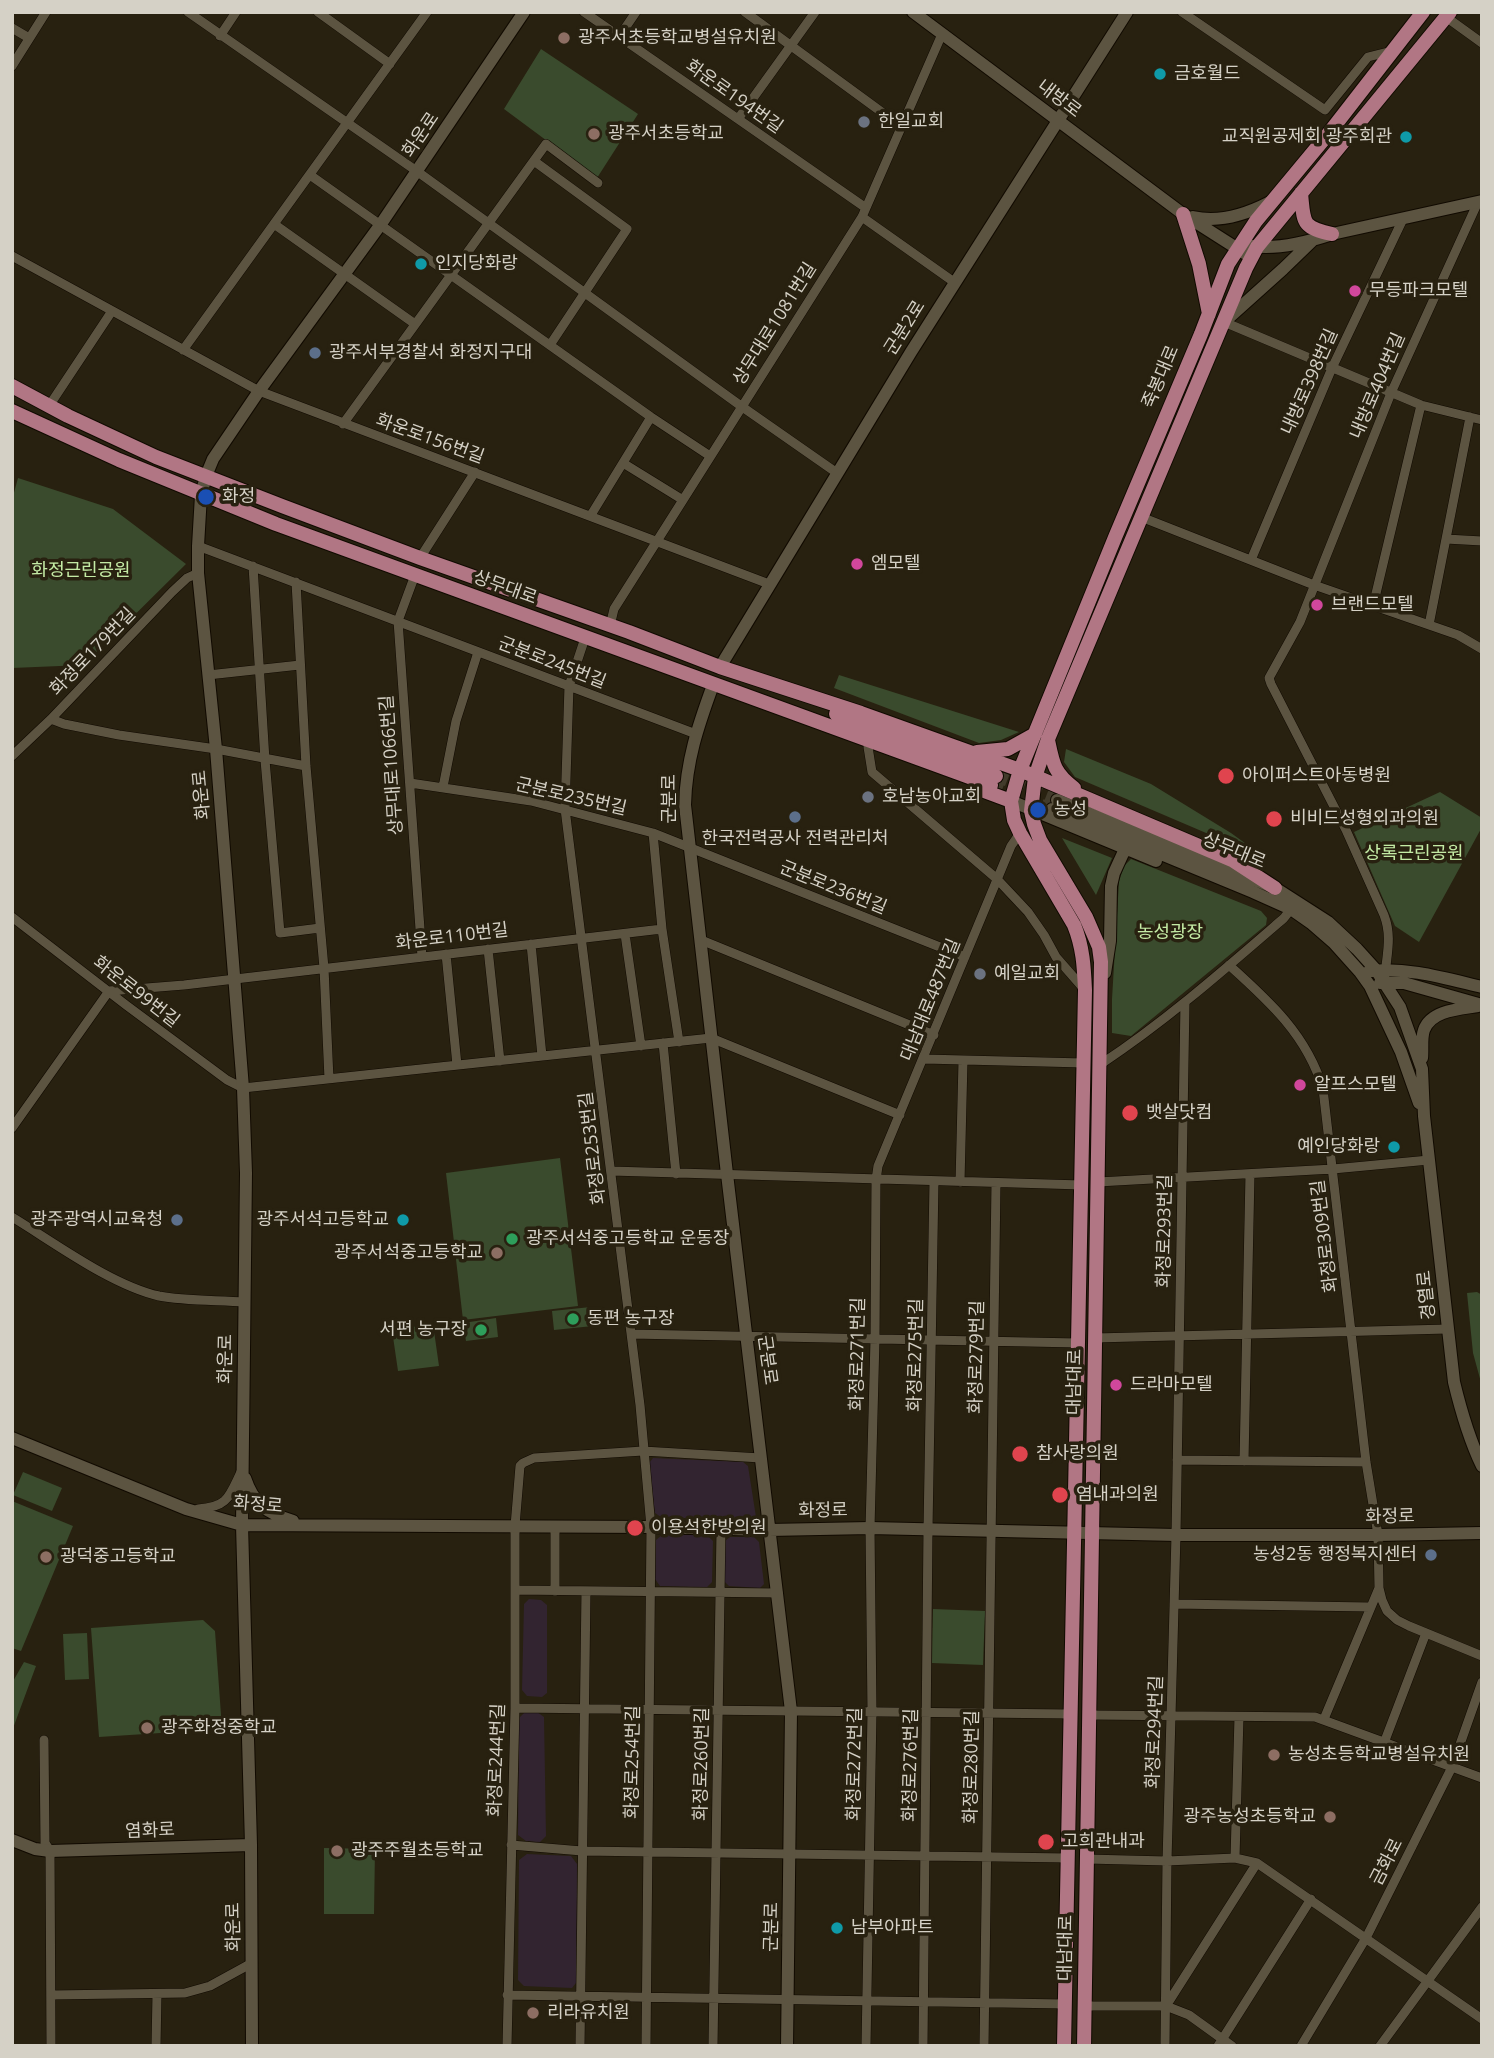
<!DOCTYPE html>
<html>
<head>
<meta charset="utf-8">
<style>
	body { margin:0 }
	#map { position:relative; width:1494px; height:2058px; overflow:hidden; background:#282110; font-family:"Open Sans",sans-serif }
	canvas { display:block }
	.frame { position:absolute; inset:0; border:14px solid #d5d1c6; pointer-events:none }
</style>
</head>
<body>
<div id="map">
<canvas width="1494" height="2058"></canvas>
<div class="frame"></div>
</div>
<script>
const g = document.querySelector('canvas').getContext('2d');
g.lineJoin = 'round';
function fillPath(path, color) {
  g.fillStyle = color;
  g.fill(path, 'evenodd');
}
function trace(path, color, width, dash) {
  g.strokeStyle = color;
  g.lineWidth = width;
  g.lineCap = dash ? 'butt' : 'round';
  g.setLineDash(dash || []);
  g.stroke(path);
}
function drawText(font, color, halo, rows, align = 'center') {
  g.font = font + ' "Open Sans","Noto Sans KR",sans-serif';
  g.lineWidth = 7;
  g.setLineDash([]);
  g.textBaseline = 'middle';
  g.strokeStyle = halo;
  g.fillStyle = color;
  for (const [text, x, y, turn = 0] of rows) {
    g.save();
    g.translate(x, y);
    g.rotate((+turn || 0) * Math.PI / 180);
    g.textAlign = isNaN(turn) ? turn : align;
    if (halo) g.strokeText(text, 0, 0);
    g.fillText(text, 0, 0);
    g.restore();
  }
}
fillPath(new Path2D(`
	M653,1458L743,1462L748,1466L756,1517L753,1521L661,1517L655,1513L649,1463Z
	M662,1535H707L713,1541L712,1582L707,1587L660,1586L655,1579L656,1540Z
	M730,1537H754L759,1542L764,1584L760,1588L729,1586L724,1581L725,1541Z
	M529,1599L541,1600L547,1605V1693L542,1697L527,1696L522,1690L524,1604Z
	M525,1712H537L544,1717L546,1836L540,1842L526,1841L518,1835L519,1718Z
	M527,1854L571,1856L577,1864L576,1983L572,1988L524,1986L518,1980L519,1860Z`), '#322430');
fillPath(new Path2D(`
	M541,49L638,114L597,178L504,109Z
	M18,478L113,509L186,564L84,665L12,668V500Z
	M839,675L1019,732L1001,740L979,743L834,688Z
	M1066,749L1151,784L1231,833L1267,859L1075,777L1064,762Z
	M1440,792L1482,818V827L1419,942L1395,926L1354,832Z
	M1062,838L1112,858L1096,895Z
	M1131,859L1261,911L1267,918L1266,925L1131,1036L1112,1033V999L1119,881L1124,866Z
	M560,1158L578,1306L463,1320L446,1173Z
	M1477,1292L1482,1295V1386L1473,1353L1467,1293Z
	M591,1307L593,1326L554,1330L552,1311Z
	M496,1318L498,1337L466,1341L463,1323Z
	M433,1324L439,1366L398,1371L392,1330Z
	M23,1472L62,1488L52,1511L13,1495Z
	M12,1501L73,1526L21,1651L12,1648Z
	M933,1609L985,1611L983,1665L932,1663Z
	M203,1620L215,1631L222,1729L99,1737L91,1628Z
	M87,1633L89,1679L65,1680L63,1634Z
	M24,1662L36,1666L12,1731V1683Z
	M324,1848L375,1849L374,1914H324Z`), '#3a4b2d');
trace(new Path2D(`
	M996,776L1057,800
	M991,785L1052,809`), '#423b2b', 12, [12, 6]);
const minor = new Path2D(`
	M188,12L418,172L741,406L837,473
	M318,12L390,64
	M584,12L866,208
	M745,12L902,127
	M1182,12L1325,110
	M1446,17L1482,43
	M12,28L29,38
	M220,36L236,12
	M619,37L636,12
	M12,66L46,12
	M1325,110L1368,57L1392,51
	M738,119L815,12
	M534,161L627,229L550,345
	M310,175L651,417L710,456
	M862,217L954,282
	M274,224L415,324
	M12,256L259,391L769,584
	M1224,322L1421,405L1482,420
	M183,350L427,12
	M49,406L112,311
	M343,424L546,144L598,183
	M623,463L683,500
	M591,515L651,417
	M1141,517L1314,585L1458,635L1482,649
	M1446,539L1482,541
	M198,546L696,734
	M420,558L475,472
	M1251,560L1332,368L1403,219
	M253,566L265,760L280,933L320,928
	M415,575L398,621L422,957
	M296,582L306,766L324,968L329,1079
	M1373,606L1421,405
	M1429,625L1470,417
	M610,626L614,609L862,217L942,34
	M585,638L569,686L565,809L640,1405L651,1527L646,2046
	M208,675L300,665
	M51,719L64,724L119,735L216,749L306,766
	M868,747L872,772L997,879L1028,912L1044,935L1056,957L1084,989
	M12,756L51,719L172,592L187,578L198,573
	M410,783L531,801L653,833L965,957
	M443,787L456,721L478,652
	M653,833L662,929L679,1042
	M12,917L126,1005L227,1080L243,1088L711,1038L900,1115
	M625,934L641,1046
	M701,940L934,1035
	M531,944L542,1056
	M488,949L500,1061
	M446,954L457,1065
	M1229,965C1269,1001 1307,1035 1323,1089L1366,1462L1378,1535L1379,1588L1382,1600L1387,1611L1397,1620L1409,1626L1482,1656
	M1385,975C1387,953 1392,936 1384,915L1346,830L1271,684L1269,678L1300,622L1391,393L1478,202
	M663,1043L676,1174
	M924,1059L1084,1063
	M1101,1064C1166,1021 1225,969 1284,918L1291,909
	M12,1128L109,991L184,985L662,929
	M611,1171L1082,1185
	M960,1182L963,1061
	M1098,1182L1333,1169L1429,1160
	M12,1217C55,1243 111,1285 159,1296C184,1301 218,1300 245,1302
	M631,1334L1078,1343
	M1095,1338L1448,1329
	M1177,1460L1366,1462
	M1244,1461L1250,1174
	M198,1509C228,1507 229,1497 241,1472
	M515,1590L778,1593
	M555,1591V1526
	M1174,1604L1370,1607
	M515,1708L1071,1714
	M1089,1715L1315,1717L1482,1778
	M1324,1719L1379,1588
	M44,1740L45,1843L50,1851L51,2046
	M1384,1743L1426,1633
	M511,1845L582,1851L1068,1858
	M1235,1858L1239,1717
	M1087,1859L1167,1861L1235,1858L1257,1863L1482,2019
	M52,1995L185,1993L210,1986L252,1963
	M507,1995L1065,2004
	M1085,2006H1166L1189,2015L1232,2046
	M1166,2006L1257,1863
	M156,2046L157,1994
	M507,2046L515,1708V1526L520,1466L523,1463L534,1458L643,1451L761,1458
	M580,2046L586,1591
	M713,2046L721,1530
	M866,2046L872,1712L870,1528L875,1339L876,1180L878,1166L1011,846L1020,833
	M923,2046L928,1529L934,1181
	M984,2046L996,1183
	M1165,2046L1167,1861L1176,1535L1185,1002
	M1218,2046L1311,1899
	M1301,2046L1366,1938L1452,1767L1482,1682
	M1380,2046L1482,1907`);
const tertiary = new Path2D(`
	M913,12L1183,214L1252,258
	M1193,217C1219,223 1247,214 1270,202
	M1252,246C1278,250 1308,242 1332,234L1482,201
	M1224,322L1283,269L1312,241
	M720,667L911,352L1127,12
	M713,685C698,726 686,761 685,805L727,1174L791,1711L787,2046
	M1057,800L1275,888L1328,922L1357,949L1376,970L1400,1007L1422,1069L1424,1116L1454,1382C1461,1411 1469,1439 1482,1466
	M1011,801L1156,861
	M1052,809L1253,892L1291,909L1311,923L1334,943L1360,972L1370,986L1401,1052L1419,1103
	M1369,971C1408,967 1444,978 1482,987
	M1105,973L1110,941L1111,886L1114,873L1125,849
	M1380,983H1404L1482,1005
	M1422,1058C1423,1050 1421,1038 1424,1030C1431,1010 1460,1009 1478,1006
	M12,1438L186,1509L242,1525L651,1527L769,1530L870,1528L1176,1535H1378L1482,1533
	M245,1478C254,1505 267,1513 293,1521
	M12,1840L35,1849L50,1851L251,1845
	M252,2046L251,1845L242,1525L246,1173L243,1088L216,749L198,573V546L201,495L206,476L213,459L259,391L381,224L524,12`);
const primary = new Path2D(`
	M1301,193C1304,223 1301,227 1332,234
	M1183,214L1199,264L1209,314
	M12,386L68,416L156,457L282,506L420,558L629,632L720,667L861,713L1020,770L1232,860L1275,888
	M12,411L119,460L276,524L991,785
	M836,714L996,776
	M1048,740C1053,764 1054,773 1074,788
	M977,752L1008,749L1035,734
	M976,788L1011,801
	M1064,2046L1085,990C1084,967 1083,947 1074,925L1020,833L1014,820L1011,801L1020,770L1116,535L1201,334L1228,264L1256,221L1329,133L1423,12
	M1084,2046L1101,962L1099,947L1086,917L1040,840L1034,824L1031,811L1035,777L1048,739L1246,268L1257,247L1450,12`);
trace(minor, '#110a00', 10);
trace(tertiary, '#110a00', 14);
trace(primary, '#110a00', 16);
trace(minor, '#5c5441', 9);
trace(tertiary, '#5c5441', 12);
trace(primary, '#b17684', 14);
for (const [x, y, r, color] of [
	[564,38,7,"#8d6e63"],
	[1160,74,7,"#0f9aa8"],
	[864,122,7,"#6b7280"],
	[594,134,7,"#8d6e63"],
	[1406,137,7,"#0f9aa8"],
	[421,264,7,"#0f9aa8"],
	[1355,291,7,"#d1479c"],
	[315,353,7,"#5c6f8a"],
	[206,497,9,"#1a4fb4"],
	[857,564,7,"#d1479c"],
	[1317,605,7,"#d1479c"],
	[1226,776,9,"#e0444e"],
	[868,797,7,"#6b7280"],
	[1038,810,9,"#1a4fb4"],
	[795,817,7,"#5c6f8a"],
	[1274,819,9,"#e0444e"],
	[980,974,7,"#6b7280"],
	[1300,1085,7,"#d1479c"],
	[1130,1113,9,"#e0444e"],
	[1394,1147,7,"#0f9aa8"],
	[177,1220,7,"#5c6f8a"],
	[403,1220,7,"#0f9aa8"],
	[512,1239,7,"#2e9e5b"],
	[497,1253,7,"#8d6e63"],
	[573,1319,7,"#2e9e5b"],
	[481,1330,7,"#2e9e5b"],
	[1116,1385,7,"#d1479c"],
	[1020,1454,9,"#e0444e"],
	[1060,1495,9,"#e0444e"],
	[635,1528,9,"#e0444e"],
	[1431,1555,7,"#5c6f8a"],
	[46,1557,7,"#8d6e63"],
	[147,1728,7,"#8d6e63"],
	[1274,1755,7,"#8d6e63"],
	[1330,1817,7,"#8d6e63"],
	[1046,1842,9,"#e0444e"],
	[337,1851,7,"#8d6e63"],
	[837,1928,7,"#0f9aa8"],
	[533,2013,7,"#8d6e63"]
]) {
  const dot = new Path2D();
  dot.arc(x, y, r, 0, 2 * Math.PI);
  g.fillStyle = color;
  g.fill(dot);
  trace(dot, '#282110', 2.5);
}
drawText('18px', '#d5d1c6', '#282110', [
	["광주서초등학교병설유치원",578,38],
	["금호월드",1174,74],
	["한일교회",878,122],
	["광주서초등학교",608,134],
	["교직원공제회 광주회관",1392,137,"right"],
	["인지당화랑",435,264],
	["무등파크모텔",1369,291],
	["광주서부경찰서 화정지구대",329,353],
	["화정",222,497],
	["엠모텔",871,564],
	["브랜드모텔",1331,605],
	["아이퍼스트아동병원",1242,776],
	["호남농아교회",882,797],
	["농성",1054,810],
	["비비드성형외과의원",1290,819],
	["한국전력공사 전력관리처",795,839,"center"],
	["예일교회",994,974],
	["알프스모텔",1314,1085],
	["뱃살닷컴",1146,1113],
	["예인당화랑",1380,1147,"right"],
	["광주광역시교육청",163,1220,"right"],
	["광주서석고등학교",389,1220,"right"],
	["광주서석중고등학교 운동장",526,1239],
	["광주서석중고등학교",483,1253,"right"],
	["동편 농구장",587,1319],
	["서편 농구장",467,1330,"right"],
	["드라마모텔",1130,1385],
	["참사랑의원",1036,1454],
	["염내과의원",1076,1495],
	["이용석한방의원",651,1528],
	["농성2동 행정복지센터",1417,1555,"right"],
	["광덕중고등학교",60,1557],
	["광주화정중학교",161,1728],
	["농성초등학교병설유치원",1288,1755],
	["광주농성초등학교",1316,1817,"right"],
	["고희관내과",1062,1842],
	["광주주월초등학교",351,1851],
	["남부아파트",851,1928],
	["리라유치원",547,2013]
], 'left');
drawText('18px', '#d5d1c6', '#282110', [
	["화운로194번길",734,97,35],
	["내방로",1059,99,37],
	["화운로",421,135,-56],
	["상무대로1081번길",775,324,-58],
	["군분2로",905,328,-58],
	["죽봉대로",1161,377,-67],
	["내방로398번길",1310,382,-66],
	["내방로404번길",1378,386,-67],
	["화운로156번길",430,439,20],
	["상무대로",505,588,20],
	["화정로179번길",93,652,-46],
	["군분로245번길",552,663,21],
	["상무대로1066번길",392,765,-94],
	["화운로",202,795,-95],
	["군분로235번길",571,797,13],
	["군분로",670,799,-90],
	["상무대로",1234,851,22],
	["군분로236번길",833,888,22],
	["화운로110번길",452,937,-7],
	["화운로99번길",136,992,38],
	["대남대로487번길",931,1000,-68],
	["화정로253번길",593,1148,-97],
	["화정로293번길",1165,1231,-89],
	["화정로309번길",1325,1236,-97],
	["경열로",1427,1295,-96],
	["화정로271번길",858,1354,-89],
	["화정로275번길",916,1355,-89],
	["화정로279번길",977,1357,-89],
	["화운로",226,1359,-89],
	["군분로",767,1360,82],
	["대남대로",1075,1382,-89],
	["화정로",258,1505,5],
	["화정로",823,1511,-1],
	["화정로",1390,1517,-1],
	["화정로294번길",1155,1732,-88],
	["화정로244번길",497,1760,-88],
	["화정로254번길",633,1762,-89],
	["화정로260번길",702,1764,-89],
	["화정로272번길",855,1764,-89],
	["화정로276번길",911,1765,-89],
	["화정로280번길",972,1767,-89],
	["염화로",150,1831,-2],
	["금화로",1387,1862,-63],
	["화운로",234,1927,-91],
	["군분로",772,1927,-89],
	["대남대로",1066,1948,-89]
]);
drawText('18px', '#c4eba5', '#282110', [
	["화정근린공원",81,571],
	["상록근린공원",1414,854],
	["농성광장",1170,933]
]);
</script>
</body>
</html>
